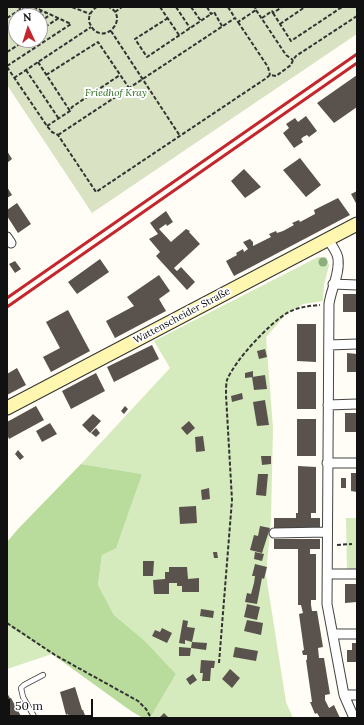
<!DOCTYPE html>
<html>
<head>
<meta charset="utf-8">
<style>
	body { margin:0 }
	#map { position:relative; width:364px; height:725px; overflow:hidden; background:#fffdf5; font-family:Lora,serif }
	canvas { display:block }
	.frame { position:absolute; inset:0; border:8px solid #111; pointer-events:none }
	.north { position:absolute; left:8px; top:8px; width:40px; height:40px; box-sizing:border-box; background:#fff; border:1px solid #a0a0a0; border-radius:50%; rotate:356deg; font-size:11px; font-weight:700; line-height:16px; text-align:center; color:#111 }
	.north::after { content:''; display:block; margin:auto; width:14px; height:18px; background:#c4262e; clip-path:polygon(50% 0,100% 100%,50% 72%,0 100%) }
	.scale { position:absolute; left:8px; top:699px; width:85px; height:18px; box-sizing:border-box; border:2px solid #111; border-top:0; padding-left:5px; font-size:12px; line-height:14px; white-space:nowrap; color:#111; -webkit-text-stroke:3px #fff; paint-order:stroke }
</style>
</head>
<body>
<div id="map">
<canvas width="364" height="725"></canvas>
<div class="frame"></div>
<div class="north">N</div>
<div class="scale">50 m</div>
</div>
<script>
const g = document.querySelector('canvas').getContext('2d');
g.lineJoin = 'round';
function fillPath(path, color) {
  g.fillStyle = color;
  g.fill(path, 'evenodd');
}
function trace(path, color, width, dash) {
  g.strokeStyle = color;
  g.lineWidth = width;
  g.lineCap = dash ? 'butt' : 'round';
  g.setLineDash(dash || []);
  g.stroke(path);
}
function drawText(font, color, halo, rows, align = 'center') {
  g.font = font + ' Lora,serif';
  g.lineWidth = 4;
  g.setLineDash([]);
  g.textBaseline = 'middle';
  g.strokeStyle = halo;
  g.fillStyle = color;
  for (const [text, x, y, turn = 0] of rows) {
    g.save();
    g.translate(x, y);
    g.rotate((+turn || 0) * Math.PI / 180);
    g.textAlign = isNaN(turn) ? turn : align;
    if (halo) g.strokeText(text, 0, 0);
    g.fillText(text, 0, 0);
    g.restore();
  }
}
fillPath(new Path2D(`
	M318,257H326L329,265L324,285L323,301L303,304L285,315L266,337L273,428L271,519L266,575L286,702L293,718H150L176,674L145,641L114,615L98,585L102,555L142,474L81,464L170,368L154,341Z
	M346,518H357V570H347Z
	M7,625L52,654L7,669Z`), '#d5ebbd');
fillPath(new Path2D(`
	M81,464L142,474L116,548L102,555L98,585L114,615L145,641L176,674L150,718H143L131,711L52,654L7,625V542L18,529Z`), '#b9dc9c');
fillPath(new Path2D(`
	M7,7H357V34L92,213L7,85ZM16,16H40V40H16Z`), '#d9e3c4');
fillPath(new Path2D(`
	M357,75V107L334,123L317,103Z
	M306,116L317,131L309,137L307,135L303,137L301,139L303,142L294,148L283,133L289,128L286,124L295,118L298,122Z
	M7,151L12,159L7,163Z
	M300,158L321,185L306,197L283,170Z
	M244,169L261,187L245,198L231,181Z
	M7,187L12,195L7,198Z
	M357,191V205L351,194Z
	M338,198L350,215L234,276L226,261L237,255L236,253L243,249L244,252L248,249L243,242L250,239L253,242V246L271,237L269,234L276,231L277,233L283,231L294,225L292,223L299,220L300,222L315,214L314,210Z
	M17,203L31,224L18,233L7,216V210Z
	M166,211L173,222L167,226L166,224L159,229L171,242L186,229L190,231L189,232L200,244L174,268L177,271L181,267L195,282L187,290L156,256L160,252L149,239L158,234L150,223Z
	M100,259L109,272L77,294L68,282Z
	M15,261L21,269L15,273L9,264Z
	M159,275L170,291L159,299L166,311L115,338L106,321L134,306L127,297Z
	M343,294H357V312H343Z
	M68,310L90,351L51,372L43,357L60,348L46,322Z
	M297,324H316V362L297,361Z
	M152,345L159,359L114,382L107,367Z
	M265,349L267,357L259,359L257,351Z
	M347,353L357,354V372H347Z
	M17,368L26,385L7,395V374Z
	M253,371V377L245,378V373Z
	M297,372H316V409H297Z
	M96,373L105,391L71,409L62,391Z
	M265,375L267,389L254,390L252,377Z
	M242,393L243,399L232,402L231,396Z
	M265,400L269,425L257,426L253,402Z
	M36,406L44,420L9,439L7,434V422Z
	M125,406L128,409L124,414L121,411Z
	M345,413H357V432H345Z
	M93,414L101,421L90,433L82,425Z
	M297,419H316V456H297Z
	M189,421L195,428L187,435L181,428Z
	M50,423L57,434L42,442L36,431Z
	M96,428L100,433L96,437L91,433Z
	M203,436L205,451L196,452L195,437Z
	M18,450L24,457L20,460L15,454Z
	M261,456H271V464L262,465Z
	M298,466L316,467V513H311V518H320V528L274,529V518H296V513H298Z
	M351,473H357V492L351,491Z
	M258,474H268L266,496L256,495Z
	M341,478H346V488H341Z
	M209,488L210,499L202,500L201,490Z
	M196,506L197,523L180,524L179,507Z
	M260,526L270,528L262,553L250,550L254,535L258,536Z
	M274,539H320V549H310V554H316V600H311V605L312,611H317L323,647L318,648L319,658H324L330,694L325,695V700L329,708L334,705L340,718H320L317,713L315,714L310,702H312L306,660H307V655H303L302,651L304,650L299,614L303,613L301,605H298V549H274Z
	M213,552H217L218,558H214Z
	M255,552L264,554L262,561L254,559Z
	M143,561H154L153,576H143Z
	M255,564L267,567L264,579L262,578L257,604L245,602L247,593L251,594L254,583L255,576H252Z
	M169,567H187L188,579L199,578V592H182V586H177V583H169V594H154L153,580L165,579V572H169Z
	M345,584H357V602L345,603Z
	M247,604L260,607L257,620L244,617Z
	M201,609L214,611L213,618L200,616Z
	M183,620L188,621L187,627L195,628L192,642L185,640V644L179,643Z
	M247,620L263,623L261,635L244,631Z
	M162,628L172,633L167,643L152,636L155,630L160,632Z
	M192,642L207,643L206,650L191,648Z
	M352,643H357V662H347V650H352Z
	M179,647L191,648L190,656H179Z
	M235,647L258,651L256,661L233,657Z
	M201,660L215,661L214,668H211L210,681H202L203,673H200Z
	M230,669L240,678L232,688L222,679Z
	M193,674L197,680L190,685L186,679Z
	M75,687L82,710H83L86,718H69L68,714L66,715L60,692Z
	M7,693L10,698H11L22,718H7Z
	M164,713L169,718H159Z`), '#5a524d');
const service = new Path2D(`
	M35,718L23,697L21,688L24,685L43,675`);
const minor = new Path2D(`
	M7,237L11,243
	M328,239C331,245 338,253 338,259C340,274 331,289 329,304L327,604L344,695L354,718
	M333,284L357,285
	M329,345L357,344
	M328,405L357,404
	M327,463H357
	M274,533L327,532
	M328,574H357
	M334,634H357
	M344,695H357`);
const secondary = new Path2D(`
	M7,408L357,224`);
trace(service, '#444', 6);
trace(minor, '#444', 11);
trace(secondary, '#333', 15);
trace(new Path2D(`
	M19,7L24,16
	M72,7L90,14
	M97,7C92,10 89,14 89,20C89,23 91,26 93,29C107,44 129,17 109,7
	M160,7L179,35
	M176,7L190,28
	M191,7L201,21
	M207,7L211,14L214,12L222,26
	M228,7L235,18
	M256,10L286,55L293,60
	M115,12L122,7
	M273,13L291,41L342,7
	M26,16L37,8
	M34,16L42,11
	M40,17L47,12
	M7,18L24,7
	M168,18L135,39L147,57L211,14
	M262,18L272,11L273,13L282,7
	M40,22L51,14
	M238,22L268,67L270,75
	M280,24L305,7
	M40,30L59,18
	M111,31L180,136
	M7,52L26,40
	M38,62L70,111
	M7,66L71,24L34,7
	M7,67L47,126L52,132L58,135L96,192L265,79L270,75L276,76L291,65L293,60L296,56L357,16
	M26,70L59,119
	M46,75L98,42L129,88
	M14,78L91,27
	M47,126L70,111L72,107L120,75
	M58,135L235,18L238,22L256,10L255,7
	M337,545L352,544
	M7,623L55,655L138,701L146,709L151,718
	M219,663L232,500L226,395C226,390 226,384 227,380C235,360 269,324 287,313C298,307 308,306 320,305`), '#333', 2, [4, 2]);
trace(service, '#fff', 4.5);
trace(minor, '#fff', 9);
trace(secondary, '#fff6b0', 13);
trace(new Path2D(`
	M7,298L357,54
	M7,307L357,63`), '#c4262e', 3);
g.fillStyle = '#8dad7f';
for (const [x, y] of [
	[323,262]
]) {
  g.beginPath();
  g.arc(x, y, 4.5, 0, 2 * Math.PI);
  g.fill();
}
drawText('italic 10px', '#2f6b1f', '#fff', [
	["Friedhof Kray",116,93]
]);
drawText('10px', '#111', '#fff', [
	["Wattenscheider Straße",182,316,-28]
]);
</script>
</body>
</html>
